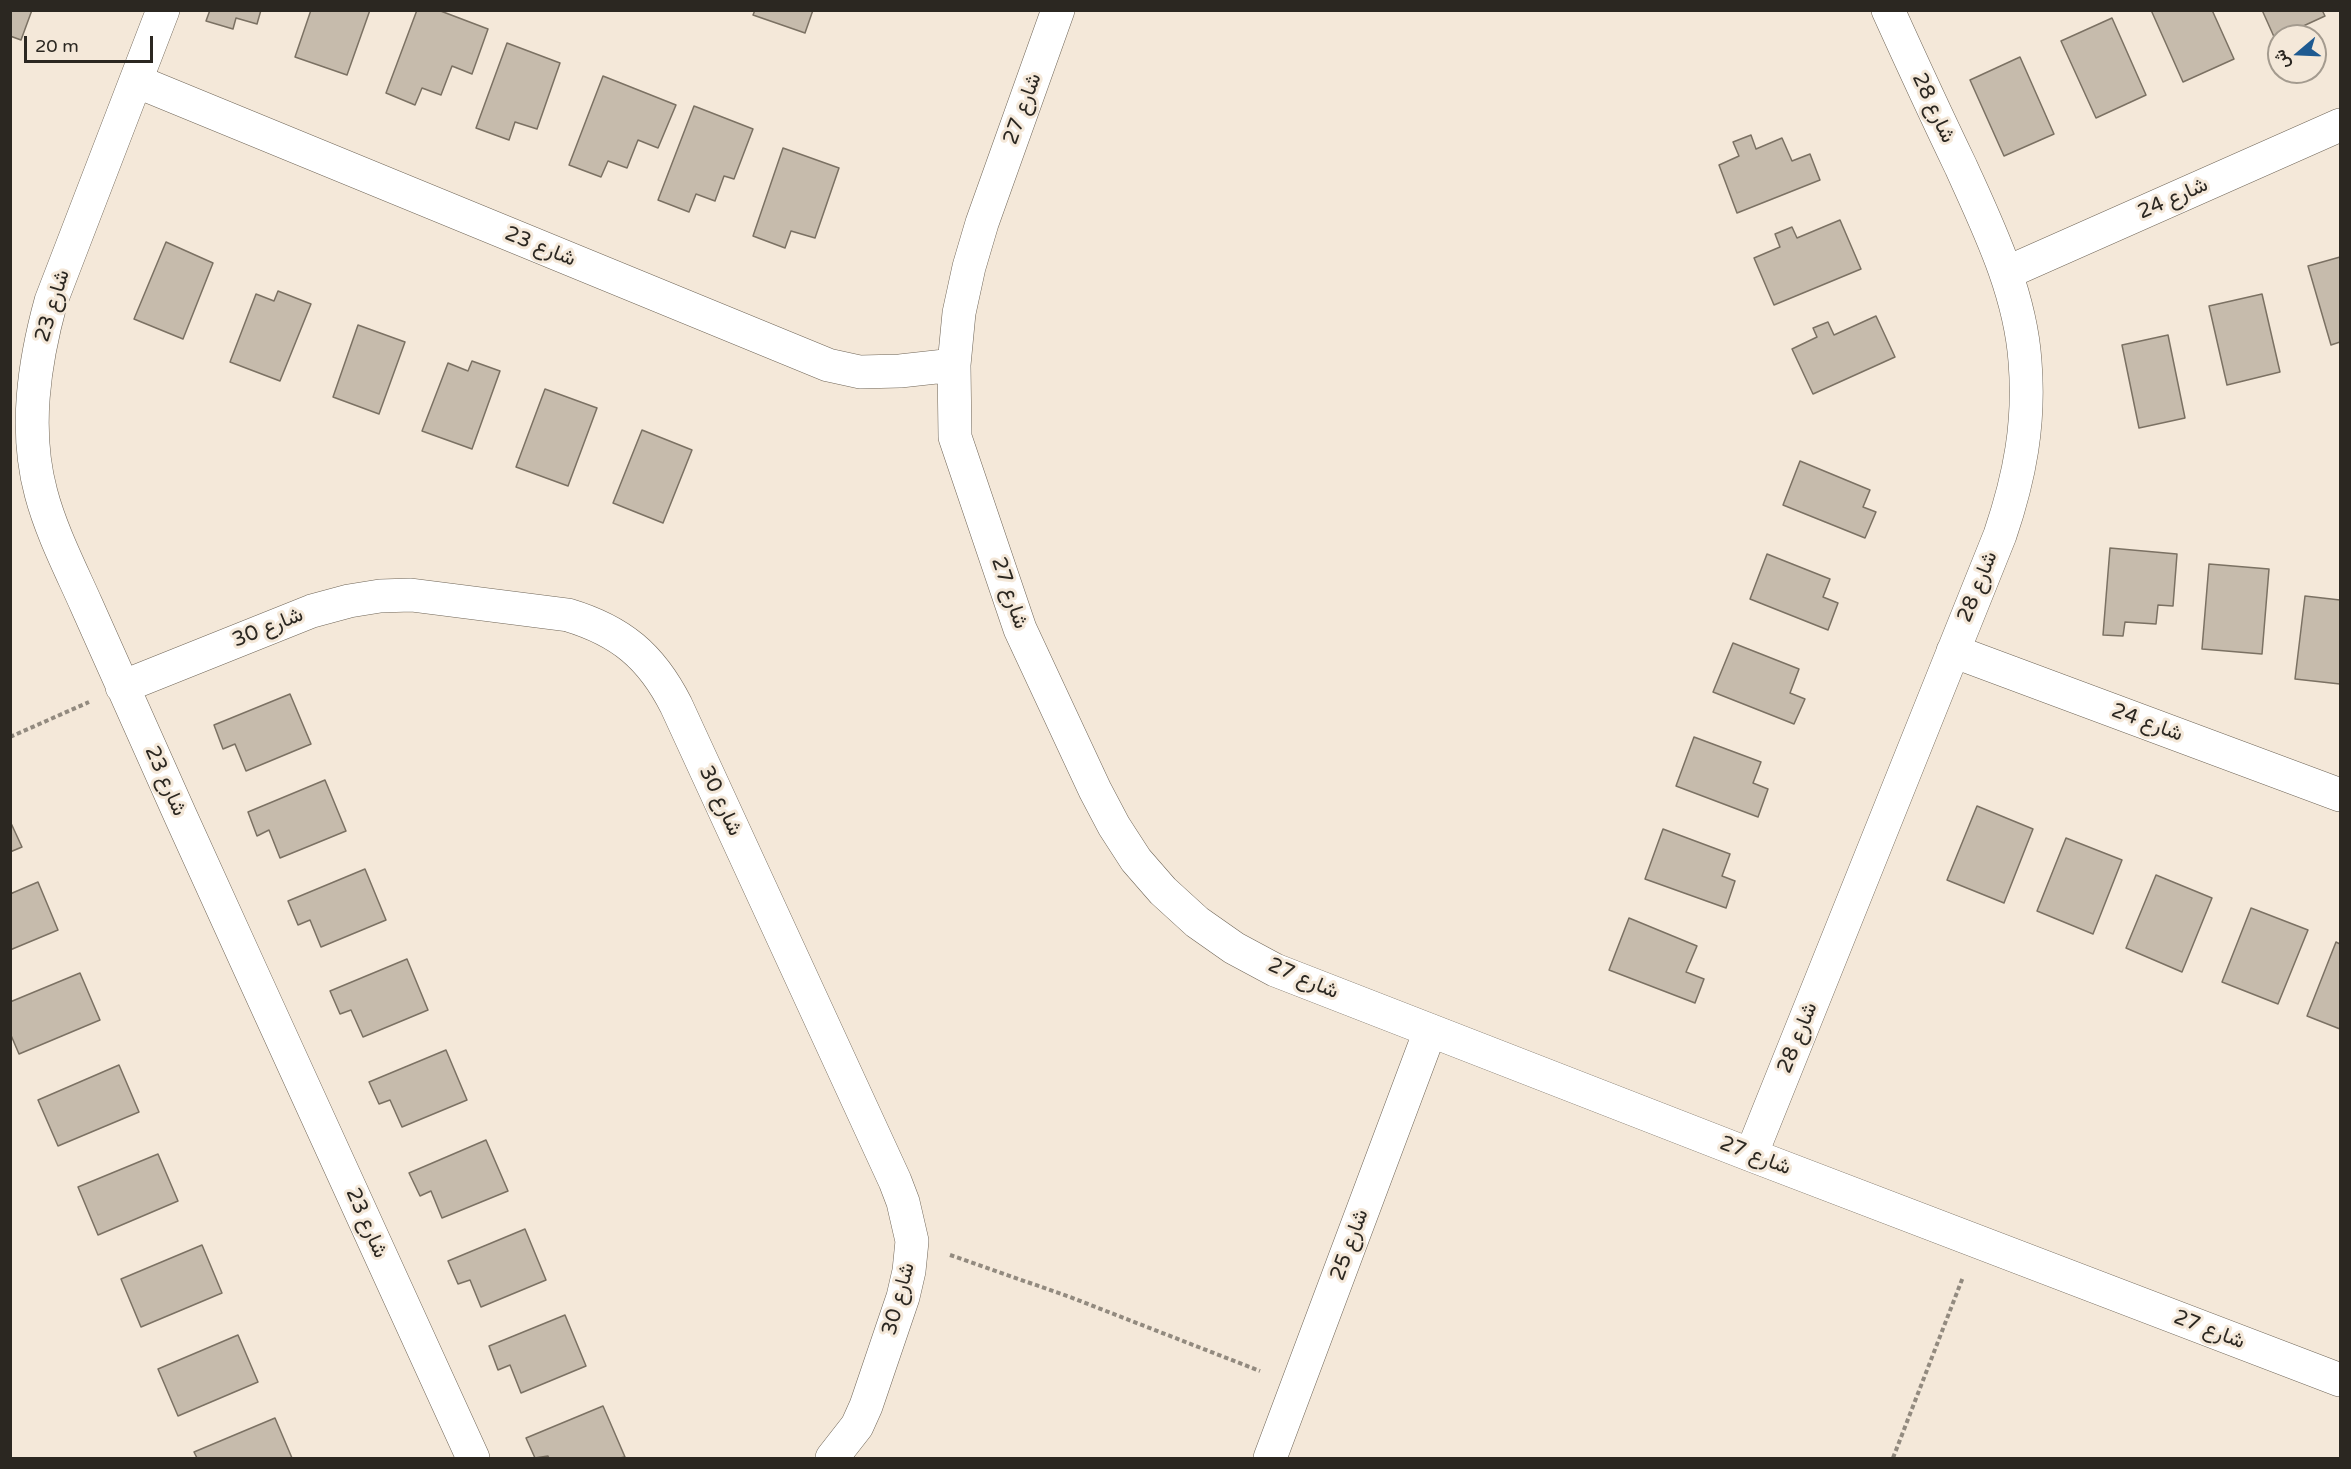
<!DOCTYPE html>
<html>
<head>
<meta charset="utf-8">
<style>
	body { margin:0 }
	#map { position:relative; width:2351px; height:1469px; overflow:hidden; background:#f4e8d9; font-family:"Varela Round",Vazirmatn,sans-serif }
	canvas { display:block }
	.frame { position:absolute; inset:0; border:12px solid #2b2721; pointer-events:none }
	.north { position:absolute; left:2267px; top:24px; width:60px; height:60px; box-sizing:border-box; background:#f4e8d9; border:2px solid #a49b8f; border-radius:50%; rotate:251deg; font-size:16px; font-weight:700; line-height:24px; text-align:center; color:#2b2721 }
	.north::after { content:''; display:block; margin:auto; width:21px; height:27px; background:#1e5a91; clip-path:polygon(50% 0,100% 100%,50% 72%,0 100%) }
	.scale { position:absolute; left:24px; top:36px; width:129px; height:27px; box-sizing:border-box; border:3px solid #2b2721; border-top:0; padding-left:8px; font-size:18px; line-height:21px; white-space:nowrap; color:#2b2721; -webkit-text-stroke:4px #f4e8d9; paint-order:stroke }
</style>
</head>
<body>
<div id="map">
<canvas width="2351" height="1469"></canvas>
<div class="frame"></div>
<div class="north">ش</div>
<div class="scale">20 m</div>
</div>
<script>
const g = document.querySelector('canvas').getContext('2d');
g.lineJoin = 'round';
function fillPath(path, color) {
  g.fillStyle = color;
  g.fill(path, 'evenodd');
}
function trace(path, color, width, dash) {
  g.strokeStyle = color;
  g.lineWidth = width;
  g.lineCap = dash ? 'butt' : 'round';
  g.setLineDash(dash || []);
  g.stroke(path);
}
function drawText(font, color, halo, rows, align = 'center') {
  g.font = font + ' "Varela Round",Vazirmatn,sans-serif';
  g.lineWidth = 6;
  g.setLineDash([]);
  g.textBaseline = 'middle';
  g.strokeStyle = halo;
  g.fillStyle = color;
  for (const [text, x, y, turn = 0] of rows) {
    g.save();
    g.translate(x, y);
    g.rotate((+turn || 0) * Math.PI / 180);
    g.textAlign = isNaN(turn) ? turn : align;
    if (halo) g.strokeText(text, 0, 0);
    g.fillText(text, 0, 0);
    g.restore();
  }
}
const building = new Path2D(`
	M10,10H32L21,40L10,36Z
	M210,10H261L257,24L236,18L233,29L206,21Z
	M311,10H370L347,75L295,57Z
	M417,10H438L488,29L472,74L452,66L441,95L422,88L415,105L386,93Z
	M755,10H813L805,33L753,15Z
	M2151,10H2212L2234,59L2183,82Z
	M2262,10H2322L2325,16L2275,39Z
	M2112,18L2146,95L2096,118L2061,41Z
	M507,43L560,63L537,129L515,122L509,140L476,128Z
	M2020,57L2054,134L2004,156L1970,80Z
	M603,76L676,105L658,148L638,140L627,168L608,161L601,177L569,165Z
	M694,106L753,129L734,179L724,176L715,201L696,194L689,212L658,200Z
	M1751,135L1756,149L1782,138L1792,161L1810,154L1820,180L1737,213L1719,165L1739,156L1733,142Z
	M783,148L839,168L815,238L791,231L785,248L753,236Z
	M1840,220L1861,269L1774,305L1754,258L1780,247L1775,234L1792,227L1797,238Z
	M166,242L213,263L183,339L134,319Z
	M2340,257V342L2331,345L2308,266Z
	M278,291L311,304L280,381L230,362L256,294L274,301Z
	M2262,294L2280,372L2227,385L2209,306Z
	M1876,316L1895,357L1813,394L1792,349L1817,337L1813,328L1828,322L1834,335Z
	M358,325L405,342L379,414L333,397Z
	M2168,335L2185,418L2139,428L2122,345Z
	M472,361L500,371L472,449L422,431L448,363L468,371Z
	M545,389L597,408L568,486L516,467Z
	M642,430L692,450L663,523L613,503Z
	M1800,461L1870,490L1863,507L1876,512L1865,538L1783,505Z
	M2110,548L2177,554L2173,606L2158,605L2156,624L2125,622L2123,636L2103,635Z
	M1767,554L1830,579L1823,597L1838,603L1828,630L1750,599Z
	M2209,564L2269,569L2262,654L2202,649Z
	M2305,596L2340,600V684L2295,679Z
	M1733,643L1799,669L1790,693L1805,699L1794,724L1713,692Z
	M290,694L311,744L246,771L235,744L223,749L214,725Z
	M1694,737L1761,762L1753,783L1768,789L1758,817L1676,786Z
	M325,780L346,831L280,858L269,830L257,836L248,812Z
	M1977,806L2033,829L2004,903L1947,880Z
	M10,821L22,847L10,852Z
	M1663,829L1730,854L1722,876L1735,881L1726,908L1645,879Z
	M2066,838L2122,860L2093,934L2037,911Z
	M365,869L386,920L321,947L310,920L298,925L288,901Z
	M2156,875L2212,898L2182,972L2126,948Z
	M38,882L58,930L10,950V894Z
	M2251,908L2308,930L2278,1004L2222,982Z
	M1629,918L1697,946L1686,972L1704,979L1695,1003L1609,970Z
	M2336,942L2340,944V1029L2307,1016Z
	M407,959L428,1010L363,1037L351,1010L340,1014L330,991Z
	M80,973L100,1020L19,1054L10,1033V1002Z
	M446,1050L467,1100L402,1127L390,1100L379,1104L369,1082Z
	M119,1065L139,1112L58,1146L38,1100Z
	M486,1140L508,1191L442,1218L431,1191L420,1196L409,1173Z
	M158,1154L178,1201L98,1235L78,1187Z
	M525,1229L546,1280L481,1307L470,1280L458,1284L448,1261Z
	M202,1245L222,1293L141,1327L121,1279Z
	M565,1315L586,1366L521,1393L510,1365L498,1370L489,1346Z
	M238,1335L258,1382L178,1416L158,1369Z
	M603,1406L625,1457L620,1458H549L548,1456L535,1458L526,1438Z
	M275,1418L292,1458H197L194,1452Z`);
fillPath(building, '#c6bbac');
trace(building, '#7b7163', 1.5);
const minor = new Path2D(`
	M163,10L51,301C34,363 24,430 41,493C51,531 70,568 86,604C117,675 149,746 181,817C278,1031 376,1245 473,1458
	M1058,10L982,223L969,267L959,313L954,365L955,437L1020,629L1095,790L1114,826L1136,860L1163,891L1197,922L1234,948L1275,970L1751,1155L2340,1380
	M136,81L828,365L860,372L900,371L954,365
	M2006,273L2340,125
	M1953,651L2340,795
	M122,687L312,611L349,601L380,596L411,595L568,615C621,631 651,656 676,705L895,1181L903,1202L912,1241L909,1271L903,1297L866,1406L857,1426L832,1458
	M1751,1155L2000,535C2020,476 2030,423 2025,361C2020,292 1989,229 1961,167C1936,115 1912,63 1888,10
	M1270,1458L1430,1031`);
trace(minor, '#6f6557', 34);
trace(new Path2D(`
	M10,737L89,702
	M950,1255L1070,1297L1260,1371
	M1893,1458L1963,1277`), '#928a7f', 4, [4.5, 3]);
trace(minor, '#fff', 33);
drawText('21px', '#2b2721', '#f4e8d9', [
	["شارع 28",1933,108,65],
	["شارع 27",1023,109,-70],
	["شارع 24",2173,199,-24],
	["شارع 23",540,247,22],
	["شارع 23",53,306,-73],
	["شارع 28",1978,587,-68],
	["شارع 27",1009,593,71],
	["شارع 30",268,628,-22],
	["شارع 24",2147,723,20],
	["شارع 23",165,781,66],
	["شارع 30",720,801,65],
	["شارع 27",1303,979,23],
	["شارع 28",1798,1038,-68],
	["شارع 27",1755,1156,21],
	["شارع 23",366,1223,66],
	["شارع 25",1350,1245,-70],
	["شارع 30",899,1299,-75],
	["شارع 27",2209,1330,21]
]);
</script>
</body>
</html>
